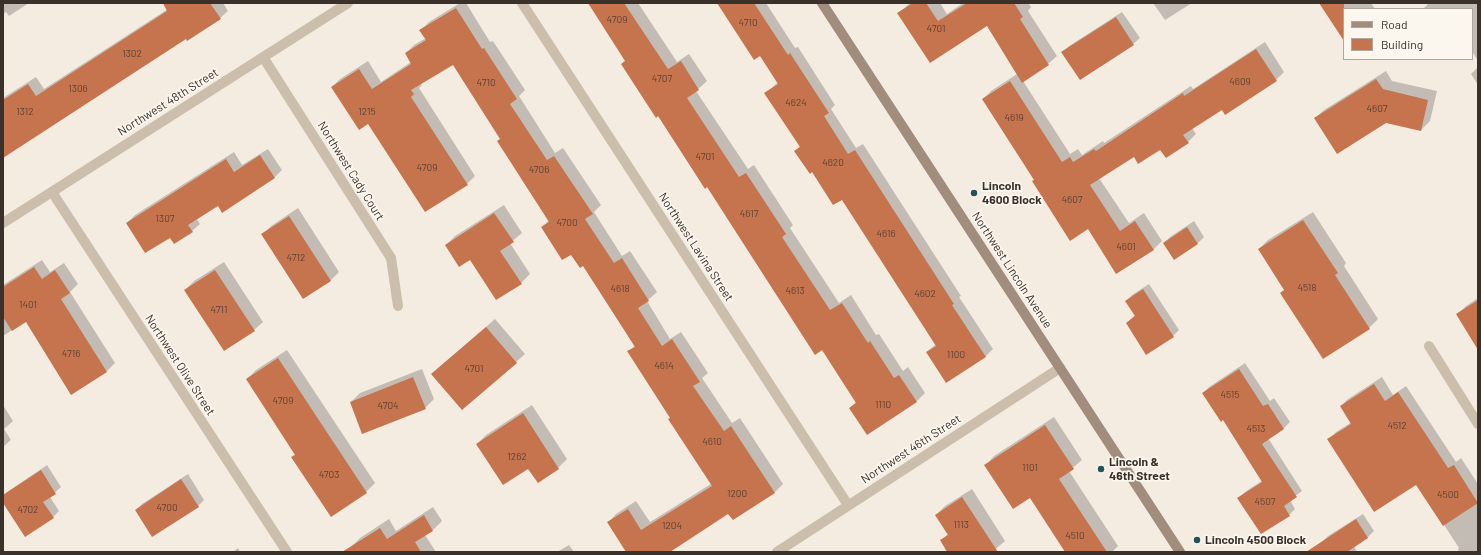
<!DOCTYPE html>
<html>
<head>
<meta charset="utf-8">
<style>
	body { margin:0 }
	#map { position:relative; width:1481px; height:555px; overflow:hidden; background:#f4ece1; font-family:Barlow,sans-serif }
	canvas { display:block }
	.frame { position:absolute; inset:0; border:4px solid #3b312b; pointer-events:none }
	.legend { position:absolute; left:1343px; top:8px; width:130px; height:52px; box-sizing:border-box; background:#fbf6ee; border:1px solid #aea7a0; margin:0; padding:5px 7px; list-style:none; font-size:12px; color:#3b312b }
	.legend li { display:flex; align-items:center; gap:8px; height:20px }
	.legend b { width:20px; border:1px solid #aea7a0 }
</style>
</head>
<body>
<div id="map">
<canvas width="1481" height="555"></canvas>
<div class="frame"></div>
<ul class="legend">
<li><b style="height:5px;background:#a08d7e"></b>Road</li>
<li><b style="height:11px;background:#c6744d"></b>Building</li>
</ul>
</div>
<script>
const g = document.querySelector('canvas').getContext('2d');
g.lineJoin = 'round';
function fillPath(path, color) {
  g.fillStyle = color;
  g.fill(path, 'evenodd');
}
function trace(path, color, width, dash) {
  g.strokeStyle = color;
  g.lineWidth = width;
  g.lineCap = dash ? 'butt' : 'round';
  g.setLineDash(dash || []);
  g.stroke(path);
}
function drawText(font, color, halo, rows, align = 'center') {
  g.font = font + ' Barlow,sans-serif';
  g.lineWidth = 3.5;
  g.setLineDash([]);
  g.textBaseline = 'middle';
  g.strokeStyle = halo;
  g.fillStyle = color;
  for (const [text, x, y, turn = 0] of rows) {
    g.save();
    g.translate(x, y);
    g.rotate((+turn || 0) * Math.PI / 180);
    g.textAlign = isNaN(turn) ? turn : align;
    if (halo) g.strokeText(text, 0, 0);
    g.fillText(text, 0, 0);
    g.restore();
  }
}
fillPath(new Path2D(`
	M3,3H29L9,16L6,12L3,14Z
	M164,3H223L228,11L220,18L186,37L3,157V98L36,77L44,89L168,9Z
	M460,3H466L490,42L493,41L525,90L519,96L555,153L563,148L601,205L594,212L622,256L630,251L657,292L647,301L670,339L681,332L708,373L702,378L732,423L740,418L783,484L775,492L733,519L729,512L668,552H627L608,523L616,514L636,501L650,522L711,484L671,417L629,352L635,345L584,265L542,227L549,220L501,138L453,64L420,83L422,85L419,88L475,176L467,184L368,123L332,87L340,79L368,61L381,82L411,62L406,53L414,45L426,38L421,30L429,22Z
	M589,3H638L677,62L689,54L707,81L696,91L748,169L754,165L793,225L790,228L839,303L851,295L876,335L879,334L903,371L908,367L925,393L917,401L850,408L856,402L822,349L622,64L626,60Z
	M718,3H766L795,48L798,47L835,105L831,109L856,148L863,144L961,296L959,297L993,349L985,357L927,352L936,344L842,198L796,151L800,146L766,93L778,82L760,54Z
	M910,3H940L947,14L963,3H1028L1031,7L1028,11L1057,56L1048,64L1023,81L1070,154L1078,149L1082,155L1103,141L1104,143L1191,86L1193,89L1265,42L1284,72L1276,80L1222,109L1192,128L1196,134L1188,142L1134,155L1099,178L1129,223L1144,213L1162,241L1154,249L1117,273L1088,228L1035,179L983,99L991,91L1017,74L987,25L930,62L899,13Z
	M1153,3H1192L1165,20Z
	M1320,3H1371L1375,9H1344V40Z
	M1429,3H1478V61L1472,51V9H1423Z
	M1122,12L1140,38L1133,44L1063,52L1069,46Z
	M1478,67V85L1471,74Z
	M1386,71L1392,81L1437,91L1430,121L1421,130L1386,122L1315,118L1324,110Z
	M268,149L282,170L274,178L218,205L197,219L200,224L192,231L170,236L127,223L135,215L234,152L242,165Z
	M504,205L522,233L510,243L530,274L521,283L446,245L455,236Z
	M298,208L339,272L330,281L262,235L271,226Z
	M1313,212L1346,263L1344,266L1378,319L1369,328L1285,289L1259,249L1268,240Z
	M1194,221L1204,237L1198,243L1174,258L1164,243L1170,237Z
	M42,260L50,272L64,263L78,284L70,292L115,363L107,371L72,393L26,321L3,336V285Z
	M224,262L263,322L254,330L185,290L194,281Z
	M1149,284L1179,330L1173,336L1147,353L1127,323L1135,315L1126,301L1132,295Z
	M1478,298V348L1457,315L1466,306Z
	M495,319L525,354L516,362L441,366Z
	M287,350L375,483L366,492L292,457L296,454L247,379L256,370Z
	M1245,363L1270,401L1274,398L1290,422L1284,428L1268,438L1302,491L1290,500L1295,509L1289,515L1261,533L1239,498L1245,492L1263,480L1223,419L1203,393L1209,387Z
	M422,369L434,399L425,408L351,402L360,393Z
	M1382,377L1393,395L1406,386L1456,462L1461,458L1478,484V552H1459L1458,549L1459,548L1417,483L1329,440L1336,432L1352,422L1341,406L1348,399Z
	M3,405L13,421L4,429L11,440L3,447Z
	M532,405L567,459L558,468L538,482L528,468L477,444L486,435Z
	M1054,417L1082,460L1069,471L1118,546L1112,552H1066L1030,496L986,465L994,456Z
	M47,465L61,487L50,497L59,511L53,517L3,501V495L7,492Z
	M188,474L204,500L198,506L153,536L136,510L142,504Z
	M972,489L1005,541L992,552H949L941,541L948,534L936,515L945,506Z
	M433,507L442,521L433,530L425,535L436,552H355L351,547L360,538L389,519L396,531Z
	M1363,514L1374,531L1368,537L1354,546L1357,552H1328L1322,542L1328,536Z
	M569,545L574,552H557Z
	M238,548L240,552H233Z`), '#0003');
fillPath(new Path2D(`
	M163,3H210L221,19L187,41L186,39L3,158V100L28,84L36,96L167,11Z
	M588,3H624L668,69L681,61L699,90L687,98L739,177L746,173L786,234L782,237L830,310L842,303L868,343L870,341L894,378L899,375L917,402L867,435L849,408L856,403L822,350L815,355L707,187L705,189L658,116L656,118L621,64L625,61Z
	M717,3H754L788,55L790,53L829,113L824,116L848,154L855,150L954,304L952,305L986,357L946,383L926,352L936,346L842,200L833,205L812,172L810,174L794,151L800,147L764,93L778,84L760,56L754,60Z
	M913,3H926L938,21L967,3H1014L1023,17L1020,19L1049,65L1022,83L987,26L930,63L897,13Z
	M1319,3H1344V41Z
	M456,8L482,49L484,48L517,99L510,104L547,160L554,156L593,214L585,219L614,263L622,258L649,301L638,308L662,346L672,339L700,382L693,386L724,431L731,426L775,493L733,520L728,514L670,552H626L607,522L628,509L641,530L712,486L668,419L670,418L627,351L635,347L583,266L580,268L571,255L562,260L541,227L549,222L497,141L500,139L453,65L411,90L414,94L411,97L468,185L425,212L368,124L359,130L331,87L359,69L372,89L411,64L405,53L426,40L419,30Z
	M1116,17L1134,45L1080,80L1061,52Z
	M1256,49L1277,81L1225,115L1222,110L1183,135L1189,143L1166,158L1160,150L1138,164L1134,157L1090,185L1120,231L1135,221L1154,250L1116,274L1088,229L1070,241L1032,181L1034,180L982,99L1010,81L1062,162L1070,157L1073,162L1094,149L1096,151L1183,93L1184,96Z
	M1376,79L1383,89L1428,100L1421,131L1386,123L1337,154L1314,118Z
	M260,155L275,178L222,213L218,206L188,225L193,232L174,244L170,238L145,253L126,223L226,159L234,172Z
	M494,213L514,242L500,251L522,284L496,300L470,260L459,267L445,245Z
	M289,216L331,281L303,299L261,234Z
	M1303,220L1338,273L1335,275L1370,329L1323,359L1280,293L1284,290L1258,249Z
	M1187,227L1198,244L1174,260L1163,243Z
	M34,267L42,279L55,270L70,293L61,299L107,372L71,395L26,322L12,331L3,317V287Z
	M215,270L255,331L224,351L184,290Z
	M1143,289L1174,337L1146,355L1126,323L1135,316L1125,301Z
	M1478,300V350L1456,314Z
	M486,327L517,363L462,410L431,374Z
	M278,358L367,493L331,517L291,457L295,455L246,379Z
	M1239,369L1263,406L1268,404L1284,429L1262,444L1297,497L1284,506L1290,516L1261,534L1237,498L1262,482L1223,420L1221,422L1202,393Z
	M413,377L426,409L362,434L350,402Z
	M1374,384L1385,401L1398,392L1448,468L1454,465L1478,503L1443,526L1416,485L1374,512L1327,439L1351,424L1340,406Z
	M523,413L559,469L538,483L528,469L503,485L476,444Z
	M1045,425L1074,469L1059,479L1107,552H1065L1030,498L1013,509L984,465Z
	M41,470L56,494L43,502L54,518L25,537L3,503V495Z
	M181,479L199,507L152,537L135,510Z
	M962,497L998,552H947L940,540L948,535L935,515Z
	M424,515L433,531L415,542L421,552H342L380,528L387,539Z
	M1356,519L1368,538L1347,552H1306Z`), '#c6744d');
trace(new Path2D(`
	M522,3L848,505
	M263,57L391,258L398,306
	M52,192L287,552
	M3,223L348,3
	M1429,346L1478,424
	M777,552L1060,368`), '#ccbeac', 10);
trace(new Path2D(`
	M822,3L1180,552`), '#a08d7e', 10);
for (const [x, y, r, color] of [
	[974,193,4,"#20545d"],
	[1101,469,4,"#20545d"],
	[1197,540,4,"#20545d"]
]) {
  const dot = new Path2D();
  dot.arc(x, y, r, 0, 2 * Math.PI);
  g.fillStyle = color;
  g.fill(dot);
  trace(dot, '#fbf6ee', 1.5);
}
drawText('10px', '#5e4234', null, [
	["4709",617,20],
	["4710",748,23],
	["4701",936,29],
	["1302",132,54],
	["4707",662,79],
	["4609",1240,82],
	["4710",486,83],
	["1306",78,89],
	["4624",796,103],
	["4607",1377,109],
	["1312",25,112],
	["1215",367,112],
	["4619",1014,118],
	["4701",705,157],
	["4620",833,163],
	["4709",427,168],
	["4706",539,170],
	["4607",1072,200],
	["4617",749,214],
	["1307",165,219],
	["4700",567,223],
	["4616",886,234],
	["4601",1126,247],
	["4712",296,258],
	["4518",1307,288],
	["4618",620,289],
	["4613",795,291],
	["4602",925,294],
	["1401",28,305],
	["4711",219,310],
	["4716",71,354],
	["1100",956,355],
	["4614",664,366],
	["4701",474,369],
	["4515",1230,395],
	["4709",283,401],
	["1110",883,405],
	["4704",388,406],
	["4512",1397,426],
	["4513",1256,429],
	["4610",712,442],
	["1262",517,457],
	["1101",1030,468],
	["4703",329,475],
	["1200",737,494],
	["4500",1448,495],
	["4507",1265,502],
	["4700",167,508],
	["4702",28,510],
	["1113",961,525],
	["1204",672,526],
	["4510",1075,536]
]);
drawText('12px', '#3b312b', '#fbf6ee', [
	["Northwest 48th Street",168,102,-32],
	["Northwest Cady Court",351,171,58],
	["Northwest Lavina Street",696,247,57],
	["Northwest Lincoln Avenue",1012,270,57],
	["Northwest Olive Street",180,365,57],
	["Northwest 46th Street",911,449,-33]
]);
drawText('bold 12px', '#3b312b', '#fbf6ee', [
	["Lincoln",982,186],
	["4600 Block",982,200],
	["Lincoln &",1109,462],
	["46th Street",1109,476],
	["Lincoln 4500 Block",1205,540]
], 'left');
</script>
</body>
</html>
